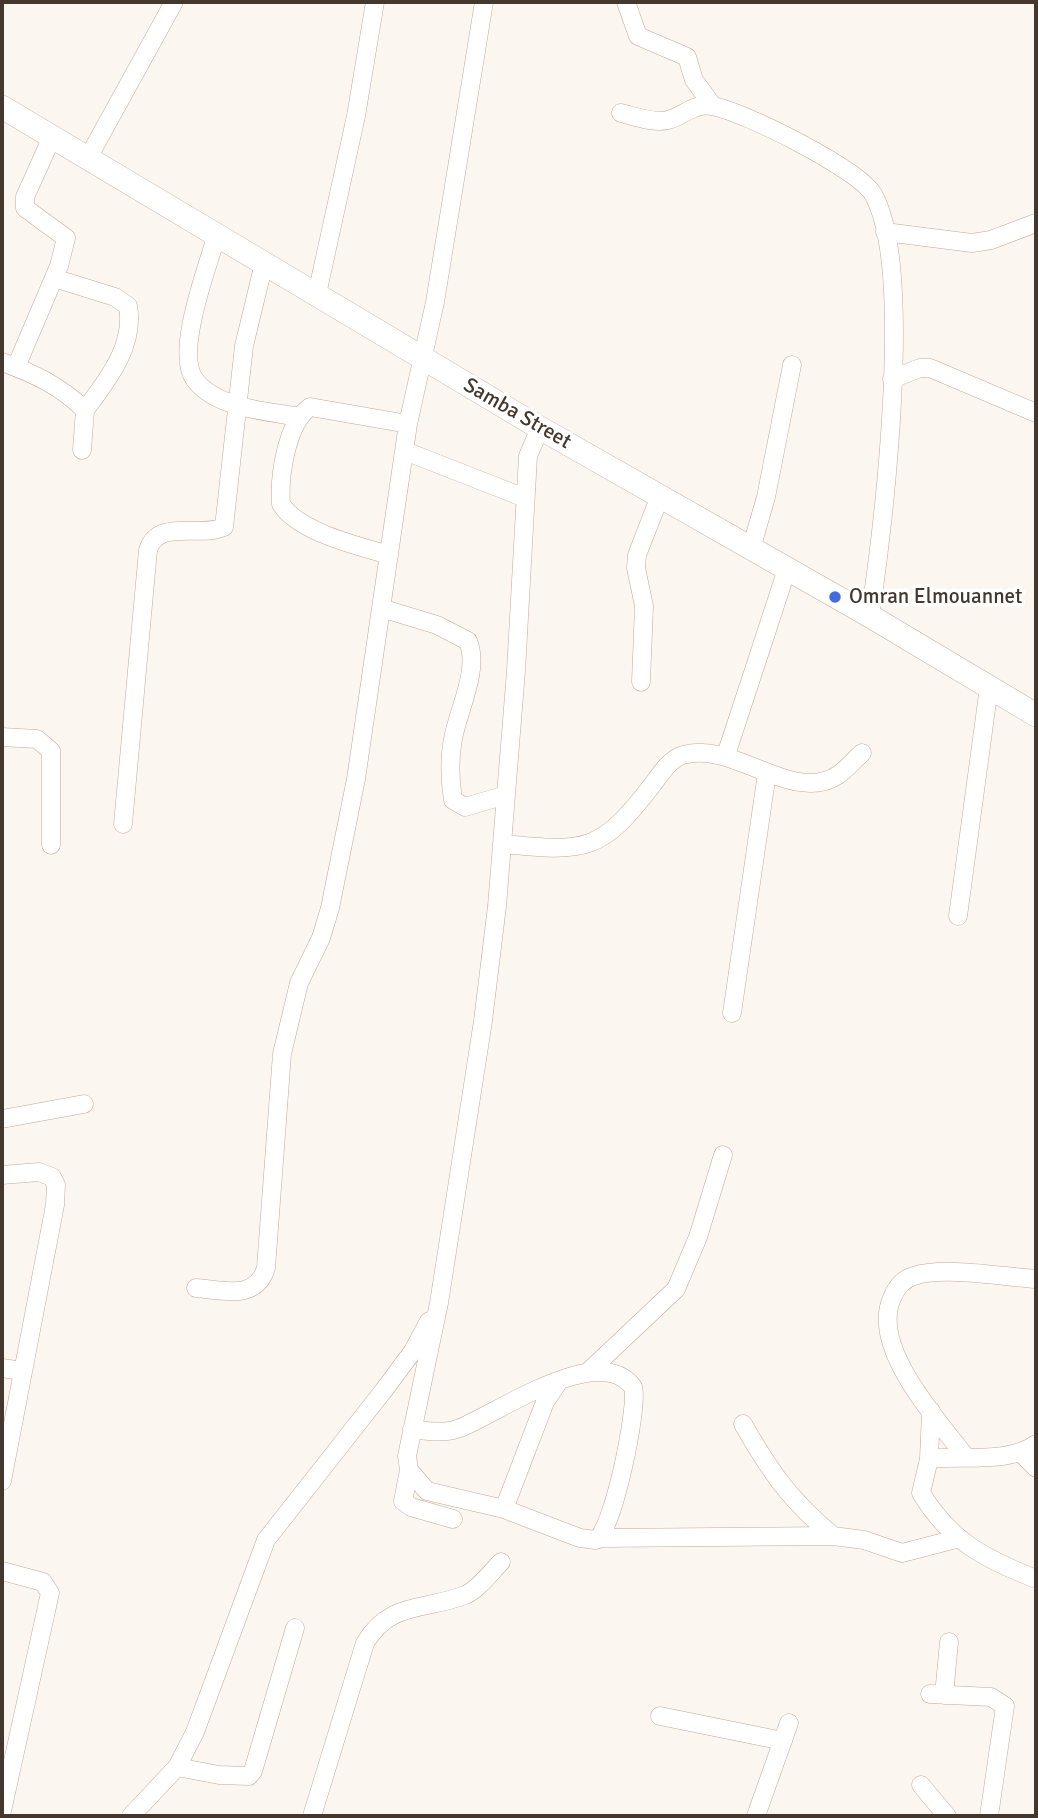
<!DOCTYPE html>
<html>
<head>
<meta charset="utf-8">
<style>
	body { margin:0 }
	#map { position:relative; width:1038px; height:1818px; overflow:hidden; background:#fcf6f1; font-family:Signika,sans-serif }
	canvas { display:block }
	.frame { position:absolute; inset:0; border:4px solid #43372e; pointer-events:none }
</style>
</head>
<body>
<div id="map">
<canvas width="1038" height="1818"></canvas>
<div class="frame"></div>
</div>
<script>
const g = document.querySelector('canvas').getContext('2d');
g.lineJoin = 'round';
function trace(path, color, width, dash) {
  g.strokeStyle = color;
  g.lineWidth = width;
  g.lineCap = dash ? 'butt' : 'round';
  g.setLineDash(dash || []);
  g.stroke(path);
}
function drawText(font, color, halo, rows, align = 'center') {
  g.font = font + ' Signika,sans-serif';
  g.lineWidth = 7;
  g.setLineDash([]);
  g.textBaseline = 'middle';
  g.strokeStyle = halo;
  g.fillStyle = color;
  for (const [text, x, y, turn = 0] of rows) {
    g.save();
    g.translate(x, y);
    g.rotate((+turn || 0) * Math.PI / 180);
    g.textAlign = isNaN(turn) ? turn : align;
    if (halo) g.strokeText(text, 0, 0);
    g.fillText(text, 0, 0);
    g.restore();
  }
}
const minor = new Path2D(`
	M626,2L638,36L687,57L694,80L713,106
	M621,113C634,116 655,124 668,120C684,116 693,103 712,106C743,111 858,169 873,194C915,268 883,528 870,616
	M88,158L174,2
	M885,232L972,243L991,240L1036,223
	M217,234C208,266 174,353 195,380C217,409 268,411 300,417
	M54,278L115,297L128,306C135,346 108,379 85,410
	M317,294L356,116L375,2
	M2,362C35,374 60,386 85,410L82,450
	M16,367L59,266L66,238L25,208V197L52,137
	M892,379L920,368H930L1036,413
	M405,451L525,498
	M751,549L766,497L792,365
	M389,555C359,546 298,532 281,504C279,477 286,424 310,407L408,424
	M381,608L437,625L468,641C480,670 458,710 453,739C449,759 450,780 453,800L465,807L506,795
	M641,682L644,606L636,568L637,555L660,496
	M2,737L37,739L51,751V845
	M726,755L787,569
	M123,824L148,550C158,518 201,538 224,527L244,346L264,263
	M502,844C587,852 600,853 653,784C661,773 670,759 683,755C733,740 793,805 838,775C847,769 854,760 862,753
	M958,916L989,687
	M732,1013L767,773
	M2,1119L84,1104
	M2,1175L39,1172L52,1177L56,1185L55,1205L2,1481
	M196,1288C223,1290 256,1301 266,1268L282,1054L299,983L321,938L330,908L356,779L408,424L435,302L484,2
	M2,1368L22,1371
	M587,1373L676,1289L698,1237L723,1155
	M931,1411L929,1459L921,1493C950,1541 985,1559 1036,1579
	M743,1424C771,1473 790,1500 833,1536
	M412,1429C428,1431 445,1434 460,1428C498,1413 599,1341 633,1387C639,1405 613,1531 596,1540L580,1538L504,1509L427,1491L409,1470L407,1456L439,1303L483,1021L497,906L516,671L528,456L540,428
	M1020,1452L1036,1468
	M965,1456C937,1419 870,1347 892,1298C896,1288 903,1279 914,1276C943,1266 1004,1277 1036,1279
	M929,1459C962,1455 1008,1464 1036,1444
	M409,1470L403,1501L411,1507L453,1519
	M504,1509L545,1402L559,1381
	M601,1538L833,1536L864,1540L902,1553L956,1539
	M2,1571L43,1582L50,1593L2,1811
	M930,1694L991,1697L1005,1706L989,1816
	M944,1695L949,1642
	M660,1716L783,1741
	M177,1767L219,1775L249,1776L253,1771L295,1628
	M921,1785L947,1816
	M131,1816L177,1767L195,1732L266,1540L384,1390L413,1351L429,1321
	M312,1816L365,1643C390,1601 424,1611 465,1595C478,1590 491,1572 501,1562
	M756,1816L789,1723`);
const major = new Path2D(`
	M2,107L540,428L870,616L1036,715`);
trace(minor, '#c6a793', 19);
trace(major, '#c6a793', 24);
trace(minor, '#fff', 18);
trace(major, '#fff', 23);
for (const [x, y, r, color] of [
	[835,597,7,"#426bdd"]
]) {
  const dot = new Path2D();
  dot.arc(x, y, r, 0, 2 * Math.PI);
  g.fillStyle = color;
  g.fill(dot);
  trace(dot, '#fff', 2.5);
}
drawText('21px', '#43372e', '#fff', [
	["Samba Street",517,414,30]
]);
drawText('21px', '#43372e', '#fff', [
	["Omran Elmouannet",849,597]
], 'left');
</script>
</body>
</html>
